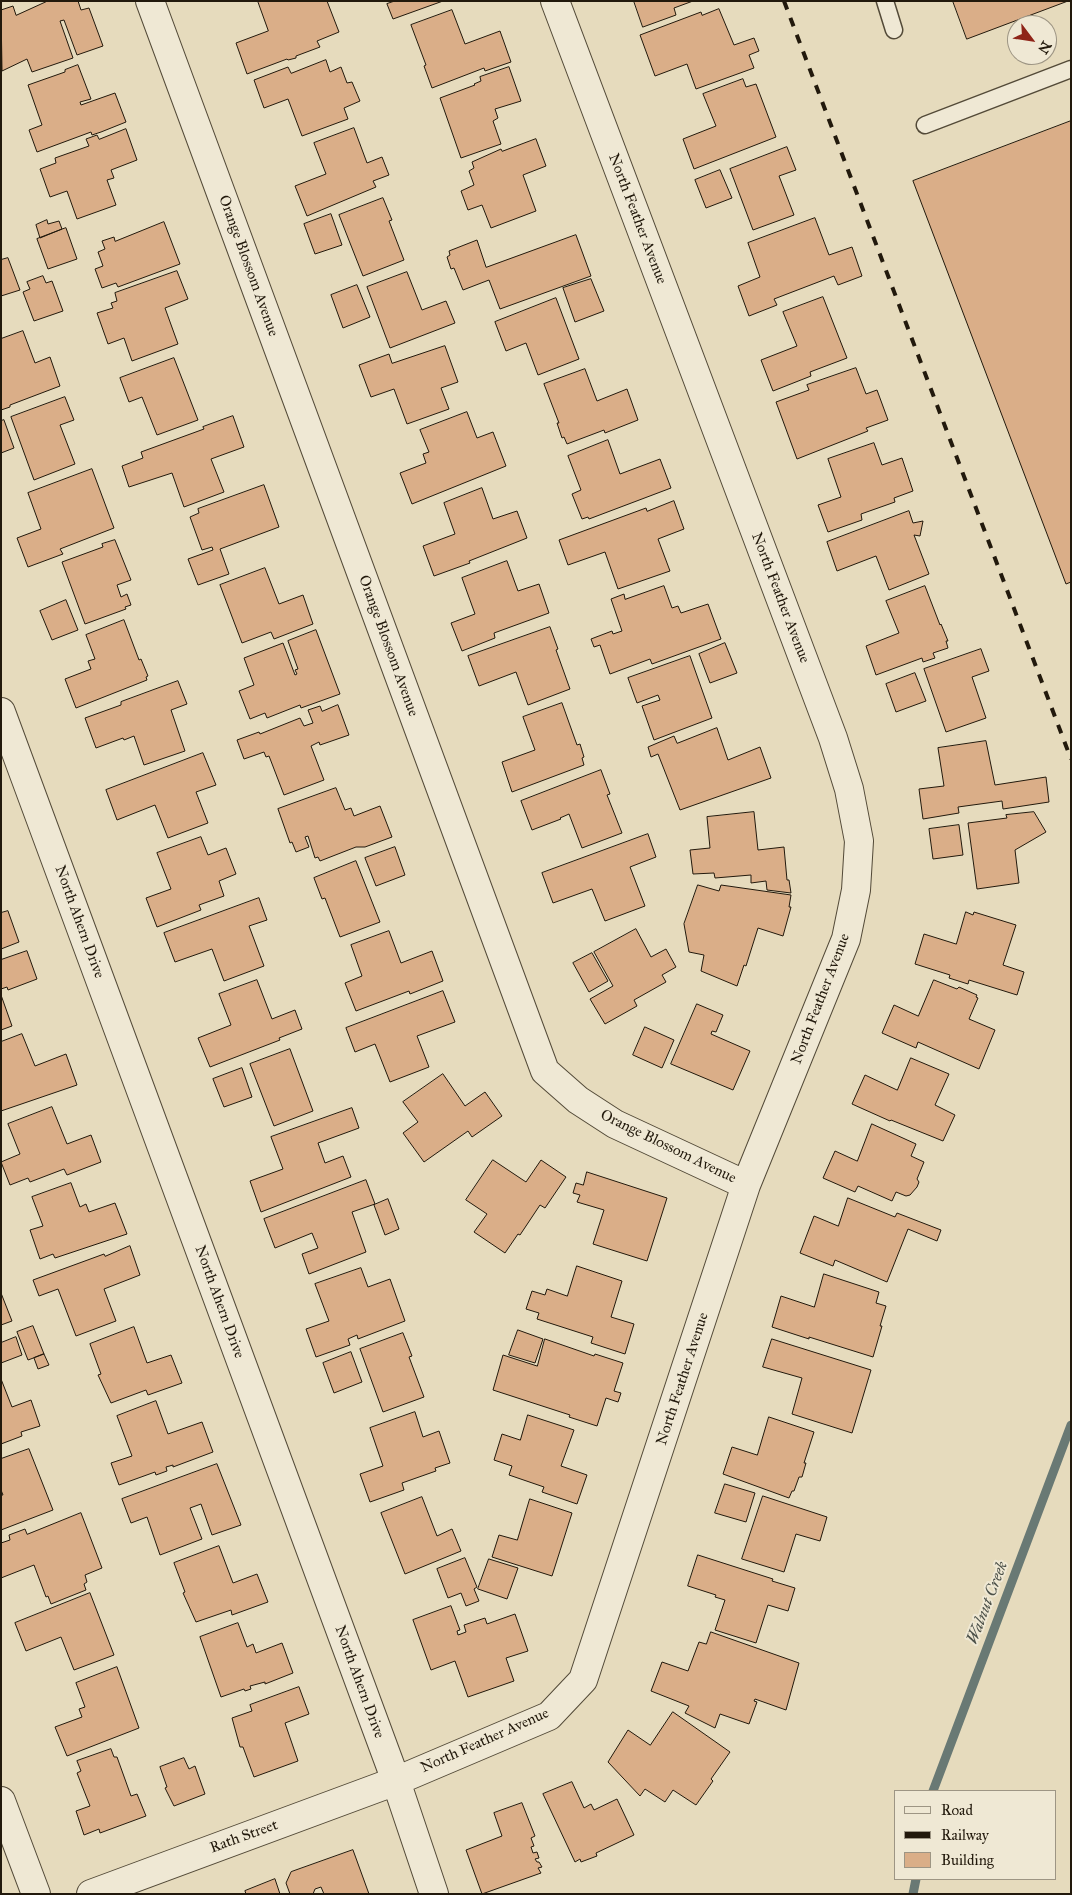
<!DOCTYPE html>
<html>
<head>
<meta charset="utf-8">
<style>
	body { margin:0 }
	#map { position:relative; width:1072px; height:1895px; overflow:hidden; background:#e6dbbd; font-family:"IM FELL Great Primer",serif }
	canvas { display:block }
	.frame { position:absolute; inset:0; border:2px solid #22190c; pointer-events:none }
	.legend { position:absolute; left:894px; top:1790px; width:162px; height:90px; box-sizing:border-box; background:#efe8d4; border:1px solid #9d9584; margin:0; padding:6px 9px; list-style:none; font-size:15px; color:#22190c }
	.legend li { display:flex; align-items:center; gap:10px; height:25px }
	.legend b { width:25px; border:1px solid #9d9584 }
	.north { position:absolute; left:1007px; top:15px; width:50px; height:50px; box-sizing:border-box; background:#efe8d4; border:1px solid #9d9584; border-radius:50%; rotate:121deg; font-size:14px; font-weight:700; line-height:20px; text-align:center; color:#22190c }
	.north::after { content:''; display:block; margin:auto; width:18px; height:22px; background:#8f2418; clip-path:polygon(50% 0,100% 100%,50% 72%,0 100%) }
</style>
</head>
<body>
<div id="map">
<canvas width="1072" height="1895"></canvas>
<div class="frame"></div>
<ul class="legend">
<li><b style="height:6px;background:#efe8d4"></b>Road</li>
<li><b style="height:6px;background:#22190c"></b>Railway</li>
<li><b style="height:14px;background:#daae88"></b>Building</li>
</ul>
<div class="north">N</div>
</div>
<script>
const g = document.querySelector('canvas').getContext('2d');
g.lineJoin = 'round';
function trace(path, color, width, dash) {
  g.strokeStyle = color;
  g.lineWidth = width;
  g.lineCap = dash ? 'butt' : 'round';
  g.setLineDash(dash || []);
  g.stroke(path);
}
function fillPath(path, color) {
  g.fillStyle = color;
  g.fill(path, 'evenodd');
}
function drawText(font, color, halo, rows, align = 'center') {
  g.font = font + ' "IM FELL Great Primer",serif';
  g.lineWidth = 4;
  g.setLineDash([]);
  g.textBaseline = 'middle';
  g.strokeStyle = halo;
  g.fillStyle = color;
  for (const [text, x, y, turn = 0] of rows) {
    g.save();
    g.translate(x, y);
    g.rotate((+turn || 0) * Math.PI / 180);
    g.textAlign = isNaN(turn) ? turn : align;
    if (halo) g.strokeText(text, 0, 0);
    g.fillText(text, 0, 0);
    g.restore();
  }
}
trace(new Path2D(`
	M933,1791L1071,1425
	M913,1894L916,1879`), '#697974', 9);
const building = new Path2D(`
	M48,1H78L81,10L89,8L103,46L77,55L64,20L60,21L73,58L32,72L27,59L2,71L1,10L13,6L16,15Z
	M258,1H327L339,32L317,41L320,47L296,56V58L288,60L287,59L247,74L236,43L268,31Z
	M395,1H443L393,19L387,4Z
	M634,1H693L674,8L676,15L643,27Z
	M953,1H1068L967,39Z
	M719,9L734,45L754,38L759,51L749,55L754,68L696,89L687,64L655,76L640,35L701,12L702,15Z
	M452,10L465,44L500,31L511,62L485,71L484,68L432,88L424,66L426,65L411,25Z
	M326,60L330,72L341,67L347,83L352,82L360,101L344,108L348,119L302,136L288,99L264,108L254,80L288,67L291,73Z
	M78,65L91,99L80,102L81,105L115,93L126,122L101,132L92,135L91,132L37,152L29,130L42,125L28,85L65,72V70Z
	M509,67L521,101L495,109L498,118L493,121L501,144L461,158L440,98L475,85L474,84L481,81L480,77Z
	M743,79L746,87L756,84L776,137L694,169L683,139L716,126L703,94Z
	M1071,121V582L1066,584L913,181Z
	M354,128L367,163L382,157L389,175L373,181L376,187L307,216L295,186L326,174L314,143Z
	M126,129L137,160L111,170L114,178L107,180L116,205L77,219L67,191L50,197L40,169L56,163L55,158L89,146L86,139L97,135L99,139Z
	M536,139L546,166L523,175L536,211L491,228L482,205L468,210L461,191L474,185L469,171L474,168L472,162L501,149L502,151Z
	M787,147L796,170L779,176L794,215L753,230L730,169Z
	M720,170L732,198L706,208L695,180Z
	M383,198L392,220L389,221L404,260L363,276L339,215Z
	M331,214L342,245L315,254L304,224Z
	M815,218L829,255L852,247L862,276L838,285L834,276L774,299L777,305L749,316L738,286L760,277L748,243Z
	M47,220L48,224L59,221L62,229L40,238L36,225Z
	M164,222L180,264L118,287L116,283L102,288L95,269L103,266L98,252L105,249L102,241L114,237L115,241Z
	M66,228L77,259L48,269L37,239Z
	M576,235L591,276L500,309L489,280L463,290L454,268L451,269L447,257L450,255L449,251L477,240L486,267Z
	M8,258L20,290L1,296V260Z
	M177,271L188,299L165,308L178,344L132,361L124,338L108,344L97,313L113,308L111,303L117,301L115,293Z
	M407,272L422,310L446,301L455,323L390,348L367,287Z
	M43,276L46,283L52,281L63,311L34,321L23,292L30,289L27,282Z
	M591,279L604,311L575,322L563,288Z
	M357,285L370,317L343,328L331,295Z
	M823,297L847,358L810,372L811,376L773,391L761,360L797,346L783,312Z
	M556,298L579,359L538,375L526,343L506,351L495,322Z
	M23,331L35,363L50,357L60,386L10,405V407L1,410V339Z
	M445,346L458,382L441,388L449,409L407,424L394,389L371,397L359,365L389,354L392,363Z
	M174,358L198,420L157,435L142,397L129,402L120,378Z
	M856,368L866,394L877,390L888,420L866,428L868,431L797,459L776,402L809,390L807,385Z
	M585,369L597,401L627,389L638,420L605,433L604,430L567,444L564,437L562,438L557,423H559L544,384Z
	M65,397L74,420L60,425L75,464L34,480L11,417Z
	M467,412L477,438L493,432L506,466L412,504L400,473L426,463L423,454L429,452L420,430Z
	M233,416L244,447L211,459L224,492L184,507L172,473L129,487L122,466L143,458L141,452L204,429L203,427Z
	M4,420L14,448L1,453V421Z
	M608,440L620,474L660,459L671,488L589,519L588,517L582,519L572,494L581,490L568,456Z
	M874,443L882,465L902,458L913,491L894,498L895,502L861,514L862,520L828,532L818,505L841,497L828,459Z
	M92,469L114,528L60,549L63,554L28,567L17,538L41,529L28,493Z
	M264,485L279,527L220,549L229,574L198,585L188,559L213,550L212,547L202,550L190,517L199,513L198,509Z
	M482,488L493,519L517,511L527,538L469,561L470,563L434,576L423,546L455,534L444,503Z
	M674,501L684,529L658,539L670,571L618,589L605,552L568,565L559,540L646,508L647,511Z
	M909,511L913,523L923,521L920,536L914,535L929,574L889,590L876,556L837,571L827,542Z
	M115,540L131,580L117,585L121,597L127,594L131,605L125,607L126,609L85,624L62,562L103,547L102,544Z
	M507,561L518,591L539,584L549,613L494,633L495,638L462,651L451,623L475,614L462,578Z
	M265,568L279,604L303,595L313,624L274,639L271,632L242,643L220,585Z
	M664,586L672,608L678,606L681,613L708,604L721,639L652,664L650,659L610,674L600,645L594,647L591,639L612,631L613,634L622,631L611,599L624,594L625,599Z
	M925,586L940,625L941,624L948,641H946L948,648L933,653L935,658L923,662L922,658L876,675L866,646L899,633L886,601Z
	M66,600L78,630L52,640L40,611Z
	M124,620L139,660L141,659L148,676L146,677L147,680L76,708L65,679L91,669L88,661L95,659L86,635Z
	M550,627L558,649L556,650L570,689L528,705L516,672L479,686L468,656Z
	M316,630L340,694L301,708L300,705L267,718L265,713L250,719L239,691L254,685L244,658L283,643L295,675L297,674L295,670L298,669L288,641Z
	M725,643L737,673L710,683L699,654Z
	M981,649L989,671L972,677L986,718L946,732L924,669Z
	M690,656L712,718L654,740L642,706L660,700L658,695L637,703L628,678Z
	M915,673L926,701L896,712L886,684Z
	M178,681L187,704L171,710L185,751L144,765L134,736L124,740L123,738L96,748L85,718L121,705V702Z
	M562,703L577,745L580,744L584,757L582,758L584,765L512,792L502,762L535,750L523,717Z
	M338,705L349,735L320,745L319,742L311,746L324,780L284,795L269,756L266,757L264,752L244,759L237,740L259,732L260,734L300,718L304,726L313,723L308,710L320,706L322,711Z
	M717,728L728,760L760,747L771,778L680,810L658,754L651,757L648,747L674,736L677,743Z
	M986,741L995,785L1046,777L1049,802L1003,809L1002,801L958,807L959,813L923,819L919,789L944,786L938,748Z
	M203,753L216,785L196,792L208,823L168,838L155,805L117,820L106,790Z
	M601,770L610,794L607,795L622,833L582,848L569,814L560,818L561,819L532,830L521,801Z
	M336,788L345,810L351,808L354,816L380,806L392,837L365,847H356L320,861L318,857L315,858L308,836L305,837L309,847L296,852L292,842L290,843L278,809Z
	M754,812L758,850L784,847L787,880H789L791,893L767,890L766,881L751,883V875L715,878L714,873L693,874L690,850L710,848L707,817Z
	M1034,812L1046,832L1015,850L1019,883L977,889L968,823L1007,818L1006,815Z
	M959,825L963,855L933,859L929,829Z
	M648,834L656,857L630,867L645,906L605,921L592,889L553,903L542,873Z
	M201,837L208,855L226,848L236,874L219,881L224,896L199,905L201,910L157,927L146,898L171,889L157,853Z
	M395,847L405,875L376,886L365,858Z
	M356,861L380,922L340,937L325,898L322,899L314,878Z
	M698,885L719,891L721,885L791,895L789,907H791L783,936L758,928L746,966L744,965L737,986L701,971L704,955L689,952L684,924Z
	M259,898L267,920L249,926L264,966L224,981L212,949L175,962L164,933Z
	M8,911L19,942L1,949V913Z
	M966,912L973,915L974,912L1016,925L1003,965L1024,972L1017,995L969,980L968,984L949,978L950,975L915,964L924,934L956,944Z
	M636,929L651,957L666,949L676,967L662,975L666,982L634,1000L637,1006L605,1024L590,999L613,986L594,952Z
	M389,931L401,963L432,951L443,981L410,994L409,991L356,1011L345,983L362,976L351,945Z
	M27,951L37,979L8,990L7,987L1,989V960Z
	M592,953L608,981L589,992L573,963Z
	M257,980L272,1019L295,1010L302,1029L279,1038L280,1040L210,1067L198,1038L231,1025L219,994Z
	M934,980L957,989L959,987L977,995L976,997L978,998L969,1019L995,1030L979,1069L918,1042L916,1048L882,1033L894,1005L918,1016Z
	M443,991L455,1022L417,1036L429,1067L390,1082L375,1044L355,1052L346,1028Z
	M1,995L12,1026L1,1030Z
	M697,1004L723,1015L716,1032L712,1031L711,1034L750,1051L733,1090L671,1064Z
	M645,1027L674,1040L662,1068L633,1055Z
	M22,1034L35,1066L66,1054L77,1085L1,1111V1042Z
	M290,1049L313,1111L274,1126L250,1064Z
	M911,1058L949,1074L935,1105L955,1115L943,1141L891,1120L890,1121L852,1104L865,1075L897,1090Z
	M242,1068L252,1097L224,1107L213,1079Z
	M443,1074L465,1106L485,1092L502,1116L472,1137L468,1131L424,1162L403,1133L418,1122L403,1102Z
	M52,1107L67,1144L91,1135L101,1162L67,1175L64,1169L30,1182L28,1178L10,1185L1,1162L20,1154L8,1124Z
	M352,1108L359,1128L318,1143L325,1163L343,1156L351,1177L261,1212L250,1181L283,1169L271,1137Z
	M872,1124L916,1144L911,1156L924,1162L917,1179L919,1182L917,1187L910,1195L906,1196L896,1192L892,1201L858,1186L855,1192L823,1178L835,1151L857,1161Z
	M493,1160L526,1182L541,1160L566,1177L545,1208L540,1205L520,1235L518,1234L505,1253L474,1232L487,1214L466,1200Z
	M587,1172L667,1198L647,1261L593,1244L604,1210L577,1202L580,1195L573,1193L576,1183L583,1185Z
	M366,1180L375,1204L352,1212L366,1252L309,1274L302,1254L318,1248L312,1233L275,1248L264,1219Z
	M71,1183L80,1207L86,1204L89,1212L115,1203L127,1234L55,1258L53,1254L40,1259L30,1230L43,1226L32,1197Z
	M848,1198L895,1217L897,1213L941,1230L937,1241L908,1229L887,1282L835,1260L833,1266L800,1253L814,1216L838,1226Z
	M388,1199L399,1229L385,1235L374,1205Z
	M130,1246L140,1275L104,1289L116,1321L76,1336L58,1289L39,1296L33,1280L104,1254L105,1256Z
	M577,1266L622,1281L611,1317L634,1324L625,1354L591,1343L593,1337L537,1319L539,1313L526,1309L532,1291L545,1295L547,1289L567,1296Z
	M361,1268L368,1287L390,1279L405,1321L358,1339L357,1335L348,1339L350,1345L316,1357L306,1329L329,1321L315,1284Z
	M824,1274L879,1292L876,1303L886,1306L880,1326H882L873,1357L809,1337V1339L772,1327L781,1296L814,1307Z
	M1,1293L12,1321L1,1325Z
	M33,1326L44,1354L28,1360L17,1332Z
	M134,1327L147,1363L171,1355L182,1383L148,1395L146,1390L111,1403L98,1375L101,1374L90,1344Z
	M518,1330L543,1339L535,1363L509,1355Z
	M403,1333L412,1356L409,1357L424,1397L383,1412L360,1349Z
	M16,1337L22,1355L1,1363V1343Z
	M545,1339L594,1356L595,1354L623,1363L614,1391L621,1393L618,1402L606,1398L597,1426L569,1417L570,1415L493,1390L503,1355L537,1366Z
	M772,1339L871,1370L852,1433L792,1414L802,1378L763,1367Z
	M351,1352L362,1382L334,1393L323,1363Z
	M44,1354L49,1365L38,1369L34,1358Z
	M1,1379L12,1407L31,1400L40,1426L21,1432L22,1436L1,1444Z
	M156,1401L168,1434L202,1422L213,1452L173,1467V1465L166,1467L167,1471L156,1475L155,1472L119,1485L111,1463L132,1456L117,1416Z
	M415,1412L423,1437L439,1431L450,1463L435,1468L436,1471L402,1483L404,1490L370,1502L360,1474L383,1466L370,1428Z
	M528,1415L574,1430L561,1466L587,1475L577,1504L542,1492L544,1487L509,1475L512,1466L494,1460L502,1434L520,1440Z
	M769,1417L814,1432L804,1463H806L802,1477H799L794,1491H792L789,1498L723,1474L732,1447L757,1455Z
	M29,1449L53,1510L1,1530V1495H3L1,1490V1459Z
	M217,1464L241,1525L212,1535L201,1504L190,1508L202,1539L160,1555L147,1517L131,1523L122,1499Z
	M725,1484L755,1493L746,1522L715,1513Z
	M763,1496L827,1517L820,1541L796,1534L784,1572L742,1559Z
	M422,1497L437,1536L452,1529L461,1551L405,1574L381,1513Z
	M530,1499L572,1513L552,1576L492,1557L499,1535L517,1540Z
	M81,1513L102,1568L85,1575L87,1582L84,1584L86,1590L51,1604L48,1596L46,1597L34,1565L1,1578V1543L10,1540L9,1535L25,1529L27,1534Z
	M219,1546L233,1583L257,1574L268,1602L232,1615L231,1610L196,1622L183,1593L185,1592L174,1563Z
	M698,1555L773,1579L772,1581L795,1588L788,1611L768,1605L756,1643L715,1630L725,1600L715,1597L716,1595L688,1586Z
	M465,1558L477,1587L474,1589L479,1601L466,1606L461,1593L448,1598L437,1569Z
	M489,1559L518,1568L507,1599L478,1589Z
	M90,1593L114,1655L74,1670L61,1637L26,1651L15,1623Z
	M451,1606L460,1630L457,1631L458,1635L466,1632L464,1625L485,1618L487,1624L515,1614L528,1651L506,1658L514,1681L468,1697L455,1661L431,1670L413,1620Z
	M238,1623L247,1647L253,1644L256,1653L282,1643L293,1673L265,1684V1682L250,1686L251,1689L245,1691L244,1689L221,1697L200,1637Z
	M711,1632L799,1663L786,1710L755,1699L754,1701L757,1702L749,1724L720,1714L715,1728L685,1713L689,1706L651,1691L662,1662L688,1671L699,1642L706,1644Z
	M117,1667L139,1728L67,1756L55,1727L82,1717L79,1709L85,1707L76,1683Z
	M299,1687L309,1714L285,1723L298,1761L254,1777L243,1747H240L232,1718L252,1711L250,1705Z
	M673,1712L730,1752L711,1779L713,1781L696,1805L673,1790L665,1802L645,1789L640,1796L608,1762L628,1730L650,1745Z
	M111,1749L114,1757H117L131,1796L137,1794L146,1816L100,1833L99,1829L84,1835L76,1811L90,1806L77,1773L81,1771L77,1761Z
	M184,1758L189,1769L195,1766L205,1794L174,1806L165,1788L167,1787L160,1767Z
	M572,1782L584,1808L591,1804L594,1810L617,1799L634,1835L596,1853L597,1856L581,1862L580,1859L575,1862L543,1794Z
	M522,1803L535,1836L531,1838L534,1846L531,1847L533,1853L537,1852L539,1858L535,1859L537,1862H539L542,1867L538,1868L541,1873L482,1894L466,1850L502,1836L494,1813Z
	M353,1850L369,1894H324L321,1887L315,1889L313,1894H290L286,1883L291,1872Z
	M275,1879L280,1894H246L245,1891Z`);
fillPath(building, '#daae88');
trace(building, '#22190c', 1);
const service = new Path2D(`
	M885,1L894,30
	M925,125L1071,69`);
const minor = new Path2D(`
	M150,1L545,1071L578,1100L615,1124L746,1185
	M1,712L396,1781L434,1894
	M91,1894L396,1781L549,1716L583,1680L746,1185L846,939L856,890L859,841L849,789L833,738L555,1`);
const tertiary = new Path2D(`
	M1,1801L36,1894`);
trace(service, '#534a38', 19);
trace(minor, '#534a38', 30);
trace(tertiary, '#534a38', 30);
trace(service, '#efe8d4', 16);
trace(minor, '#efe8d4', 28);
trace(tertiary, '#efe8d4', 28);
trace(new Path2D(`
	M784,1L1071,759`), '#22190c', 4, [9, 9]);
drawText('15px', '#22190c', '#efe8d4', [
	["North Feather Avenue",637,219,69],
	["Orange Blossom Avenue",248,266,70],
	["North Feather Avenue",780,598,69],
	["Orange Blossom Avenue",388,646,70],
	["North Ahern Drive",79,922,70],
	["North Feather Avenue",821,999,-69],
	["Orange Blossom Avenue",668,1147,26],
	["North Ahern Drive",219,1302,70],
	["North Feather Avenue",683,1379,-72],
	["North Ahern Drive",359,1682,70],
	["North Feather Avenue",485,1741,-24],
	["Rath Street",244,1837,-20]
]);
drawText('italic 16px', '#4c5149', '#efe8d4', [
	["Walnut Creek",988,1603,-69]
]);
</script>
</body>
</html>
